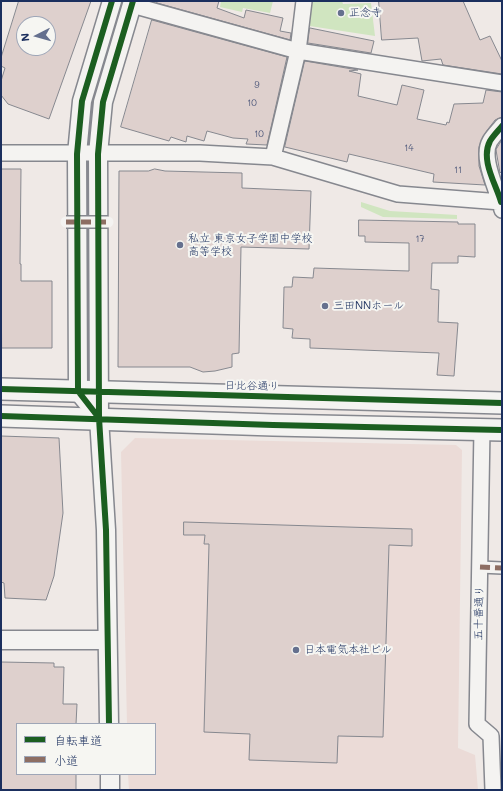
<!DOCTYPE html>
<html>
<head>
<meta charset="utf-8">
<style>
	body { margin:0 }
	#map { position:relative; width:503px; height:791px; overflow:hidden; background:#efe9e6; font-family:Mali,"Klee One",sans-serif }
	canvas { display:block }
	.frame { position:absolute; inset:0; border:2px solid #1b2f5e; pointer-events:none }
	.legend { position:absolute; left:16px; top:723px; width:140px; height:52px; box-sizing:border-box; background:#f6f6f2; border:1px solid #9ea6b7; margin:0; padding:5px 7px; list-style:none; font-size:12px; color:#1b2f5e }
	.legend li { display:flex; align-items:center; gap:8px; height:20px }
	.legend b { width:20px; border:1px solid #9ea6b7 }
	.north { position:absolute; left:16px; top:16px; width:40px; height:40px; box-sizing:border-box; background:#f6f6f2; border:1px solid #9ea6b7; border-radius:50%; rotate:264deg; font-size:11px; font-weight:700; line-height:16px; text-align:center; color:#1b2f5e }
	.north::after { content:''; display:block; margin:auto; width:14px; height:18px; background:#65708e; clip-path:polygon(50% 0,100% 100%,50% 72%,0 100%) }
</style>
</head>
<body>
<div id="map">
<canvas width="503" height="791"></canvas>
<div class="frame"></div>
<ul class="legend">
<li><b style="height:5px;background:#1b5e20"></b>自転車道</li>
<li><b style="height:5px;background:#8d6e63"></b>小道</li>
</ul>
<div class="north">N</div>
</div>
<script>
const g = document.querySelector('canvas').getContext('2d');
g.lineJoin = 'round';
function fillPath(path, color) {
  g.fillStyle = color;
  g.fill(path, 'evenodd');
}
function trace(path, color, width, dash) {
  g.strokeStyle = color;
  g.lineWidth = width;
  g.lineCap = dash ? 'butt' : 'round';
  g.setLineDash(dash || []);
  g.stroke(path);
}
function drawText(font, color, halo, rows, align = 'center') {
  g.font = font + ' Mali,"Klee One",sans-serif';
  g.lineWidth = 4;
  g.setLineDash([]);
  g.textBaseline = 'middle';
  g.strokeStyle = halo;
  g.fillStyle = color;
  for (const [text, x, y, turn = 0] of rows) {
    g.save();
    g.translate(x, y);
    g.rotate((+turn || 0) * Math.PI / 180);
    g.textAlign = isNaN(turn) ? turn : align;
    if (halo) g.strokeText(text, 0, 0);
    g.fillText(text, 0, 0);
    g.restore();
  }
}
fillPath(new Path2D(`
	M135,438L456,445L462,450L458,748L475,755L478,790H129L128,774H155V724H127L121,452Z`), '#ebdbd7');
fillPath(new Path2D(`
	M221,1H273L270,13L243,8L242,12L220,7Z
	M306,1H342L343,4L371,3L375,36L303,25Z
	M361,202L390,211L457,215V219L383,217L361,207Z`), '#d0e5c0');
const building = new Path2D(`
	M19,1H91L49,119L8,104L1,95V81L5,68L1,66V58ZM24,24H48V48H24Z
	M157,1H219L217,8L244,18L246,10L283,18L280,31L291,33L290,40L157,3Z
	M379,1H463L480,40L490,36L502,61V74L443,65L441,59L422,61L418,38L382,40Z
	M152,20L287,57L267,145L246,144L248,139L233,138L207,131L204,141L187,136L186,142L171,137L169,141L121,127Z
	M310,28L374,41L371,53L308,43Z
	M305,61L358,70L349,71L361,74L358,96L397,105L402,85L424,90L417,119L446,125L447,122L449,123L454,104L483,103L486,90L502,92V117L495,120L486,132L479,147V166L485,185L433,182L434,174L349,154L347,162L285,147Z
	M502,140V171L500,173L496,150Z
	M1,169H21L20,264H21V281H52V348H2Z
	M155,169L165,171L242,173V188L311,191L309,249L241,247L239,353L232,354V367L215,371L203,372L190,367H118L119,171H148Z
	M359,220L458,222V224H475V257L458,256V263H432L431,289L439,290L438,322L458,323L454,376L437,375L439,353L310,348V339L292,338L293,329L283,328L284,287H292L293,277L313,278L314,268L409,271V243L365,242V236H359Z
	M1,436L59,438L63,513L54,576L46,600L5,598L4,583L1,582Z
	M184,522L412,529V546L389,545L383,737L338,736L337,763L249,760L250,734L204,732L209,544H204L205,535H184Z
	M1,662L54,663V667H64L63,704H77L76,724H17V774H76V790H1Z`);
fillPath(building, '#ded0cd');
trace(building, '#86888f', 1);
const pedestrian = new Path2D(`
	M480,567L502,568`);
const minor = new Path2D(`
	M132,5L298,51L502,83
	M502,126C498,131 493,136 490,141C480,158 498,190 502,210
	M1,153H200L273,157L398,194L501,202
	M273,157L298,51L304,1
	M482,429L477,724L491,736L493,790`);
const tertiary = new Path2D(`
	M87,402L78,391L77,154L82,101L112,1
	M1,640H107
	M109,724L106,530L99,418L98,154L103,102L133,1
	M110,774V790`);
const secondary = new Path2D(`
	M1,389L502,403
	M1,416L273,425L502,430`);
trace(pedestrian, '#86888f', 14);
trace(minor, '#86888f', 18);
trace(tertiary, '#86888f', 21);
trace(secondary, '#86888f', 24);
trace(pedestrian, '#f4f3f1', 11);
trace(minor, '#f4f3f1', 15);
trace(tertiary, '#f4f3f1', 18);
trace(secondary, '#f4f3f1', 21);
const pedestrianBridge = new Path2D(`
	M66,222H108`);
trace(pedestrianBridge, '#86888f', 14, []);
trace(pedestrianBridge, '#f4f3f1', 11);
trace(new Path2D(`
	M66,222H108
	M480,567L502,568`), '#8d6e63', 5, [10, 5]);
trace(new Path2D(`
	M501,202C496,184 480,160 490,141C493,136 498,131 502,126
	M1,389L502,403
	M1,416L273,425L502,430
	M99,418L78,391L77,154L82,101L112,1
	M109,724L106,530L99,418L98,154L103,102L133,1`), '#1b5e20', 6);
for (const [x, y, r, color] of [
	[341,13,4,"#65708e"],
	[180,245,4,"#65708e"],
	[325,306,4,"#65708e"],
	[296,650,4,"#65708e"]
]) {
  const dot = new Path2D();
  dot.arc(x, y, r, 0, 2 * Math.PI);
  g.fillStyle = color;
  g.fill(dot);
  trace(dot, '#f6f6f2', 1.5);
}
drawText('9px', '#4c577a', null, [
	["9",257,85],
	["10",252,103],
	["10",259,134],
	["14",409,148],
	["11",458,170],
	["17",420,239]
]);
drawText('11px', '#1b2f5e', '#f6f6f2', [
	["正念寺",349,13],
	["私立 東京女子学園中学校",188,239],
	["高等学校",188,252],
	["三田NNホール",333,306],
	["日本電気本社ビル",304,650]
], 'left');
drawText('11px', '#1b2f5e', '#f6f6f2', [
	["日比谷通り",252,386,1],
	["五十番通り",479,613,-89]
]);
</script>
</body>
</html>
